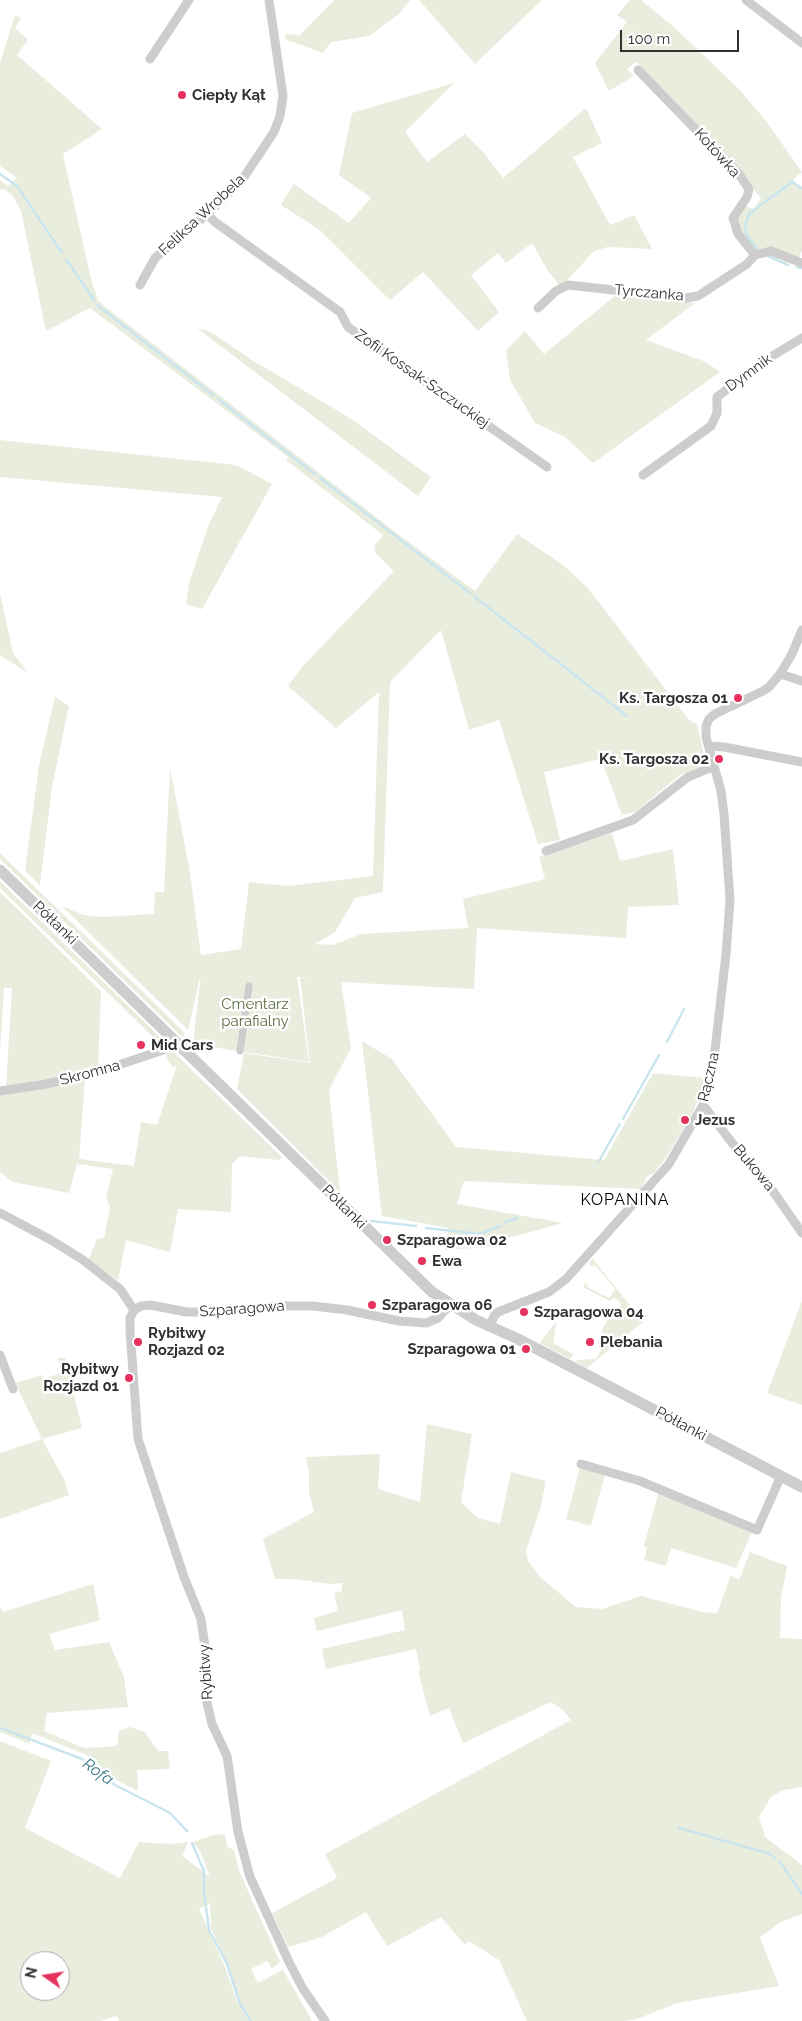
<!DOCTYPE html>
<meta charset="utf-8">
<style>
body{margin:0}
#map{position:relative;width:802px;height:2021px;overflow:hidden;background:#fff;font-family:Raleway,sans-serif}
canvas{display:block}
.north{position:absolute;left:20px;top:1951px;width:50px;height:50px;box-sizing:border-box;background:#fff;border:1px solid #acacac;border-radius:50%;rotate:283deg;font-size:14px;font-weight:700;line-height:20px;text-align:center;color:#303030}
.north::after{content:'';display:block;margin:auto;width:18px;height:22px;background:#e7325e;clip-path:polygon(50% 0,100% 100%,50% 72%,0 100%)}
.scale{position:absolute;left:620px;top:30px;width:119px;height:22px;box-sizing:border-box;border:2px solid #303030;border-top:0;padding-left:6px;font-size:15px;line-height:18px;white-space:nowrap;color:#303030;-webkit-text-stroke:4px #fff;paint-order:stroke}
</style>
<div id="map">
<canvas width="802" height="2021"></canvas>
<div class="north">N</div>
<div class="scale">100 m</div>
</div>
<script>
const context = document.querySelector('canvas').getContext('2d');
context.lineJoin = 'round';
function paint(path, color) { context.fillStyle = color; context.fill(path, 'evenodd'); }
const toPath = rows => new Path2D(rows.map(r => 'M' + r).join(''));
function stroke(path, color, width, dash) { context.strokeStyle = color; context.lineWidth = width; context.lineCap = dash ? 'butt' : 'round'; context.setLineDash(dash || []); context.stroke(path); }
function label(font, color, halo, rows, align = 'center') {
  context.font = font + ' Raleway,sans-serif'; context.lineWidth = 5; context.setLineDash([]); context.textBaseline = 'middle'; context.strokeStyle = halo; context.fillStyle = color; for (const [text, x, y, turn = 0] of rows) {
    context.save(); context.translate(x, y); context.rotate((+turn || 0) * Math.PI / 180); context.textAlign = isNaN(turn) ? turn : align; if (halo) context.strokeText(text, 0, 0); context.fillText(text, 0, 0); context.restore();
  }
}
paint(toPath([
 [334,0,410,0,399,14,369,36,331,42,323,53,285,39,286,34,300,35],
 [419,0,542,0,475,64],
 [630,0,641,0,675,28,740,90,766,121,802,172,795,178,793,183,802,188,802,251,798,260,768,248,755,250,746,241,736,221,745,205,753,209,761,198,636,62,627,69,634,76,609,91,595,63,627,22,617,15],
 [15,15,21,18,15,28,28,40,17,55,102,129,63,154,91,279,98,301,394,531,475,591,517,534,563,565,588,588,689,720,697,724,706,764,680,775,635,812,622,815,601,759,544,772,560,840,538,844,499,720,469,730,441,630,390,682,383,892,355,898,335,932,315,944,333,945,361,934,468,928,463,899,545,879,539,857,612,833,620,861,673,849,679,905,628,907,626,938,477,928,474,989,341,982,351,1048,329,1090,340,1192,237,1089,244,1053,310,1063,300,978,311,978,297,977,309,1062,193,1044,201,974,188,1030,62,906,83,915,103,917,154,914,155,892,164,892,170,767,189,867,201,955,241,949,249,882,288,886,373,876,379,692,336,728,288,686,302,667,394,571,376,554,374,546,383,535,286,460,288,457,90,308,46,331,21,211,13,196,4,189,0,190,0,180,8,186,17,178,0,166,0,63],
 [454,83,405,132,427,162,465,134,484,153,503,178,586,108,602,143,573,157,610,225,634,215,652,249,608,247,594,251,561,287,548,271,532,243,506,263,498,253,471,275,499,312,478,331,423,272,390,300,321,231,281,205,294,184,349,223,371,198,339,175,352,113],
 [616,295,695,303,646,340,706,362,720,372,593,463,565,437,535,423,510,380,506,350,525,331,544,354],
 [197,328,211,332,252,360,350,418,431,477,418,496],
 [0,440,236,465,272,484,202,609,186,604,189,583,199,553,209,524,222,497,0,477],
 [0,593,13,653,28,673,0,655],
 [55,697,69,706,52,787,40,885,25,871,39,765],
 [0,853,182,1030,184,1033,183,1038,0,859],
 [0,881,166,1043,161,1044,153,1037,0,888],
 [0,892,101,991,98,1069,49,1081,6,1088,12,988,4,988,0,1054],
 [362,1041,392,1059,456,1147,604,1160,653,1073,705,1078,703,1089,691,1116,665,1159,653,1174,648,1175,641,1189,464,1181,457,1204,563,1223,504,1239,505,1246,445,1250,449,1228,382,1216],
 [170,1049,282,1157,279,1160,240,1156,232,1164,231,1212,178,1209,170,1252,126,1240,118,1280,88,1261,97,1239,104,1238,110,1207,106,1198,113,1169,77,1164,69,1193,13,1182,0,1172,0,1094,85,1080,79,1159,134,1166,141,1122,157,1125,177,1065,173,1067,168,1061,166,1053],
 [593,1259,643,1322,587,1368,575,1362,577,1360,596,1359,604,1345,601,1343,606,1335,601,1332,615,1307,619,1309,621,1304,617,1299,613,1298,610,1301,583,1287,585,1283,588,1285,587,1287,609,1298,615,1289,596,1266,595,1265,591,1267,589,1263],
 [802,1301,802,1405,767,1393],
 [556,1322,553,1343,573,1354,570,1359,540,1343],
 [58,1358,65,1358,82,1428,42,1439,65,1481,69,1495,0,1519,0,1453,42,1439,15,1383,42,1375,44,1379,61,1373],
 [427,1424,472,1434,461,1502,478,1518,500,1524,511,1472,546,1481,540,1510,526,1550,528,1561,541,1578,576,1607,602,1609,641,1596,703,1612,717,1613,731,1575,739,1580,750,1552,787,1566,781,1598,780,1638,802,1639,802,1787,783,1790,771,1797,759,1817,765,1837,802,1865,802,1914,781,1922,760,1937,779,1986,677,2003,637,2019,625,2021,527,2021,499,1960,469,1941,465,1945,441,1917,387,1946,366,1912,322,1937,288,1947,272,1913,337,1878,325,1854,571,1720,563,1710,551,1702,463,1743,449,1708,430,1716,418,1671,420,1670,416,1649,326,1669,322,1649,405,1630,402,1610,317,1631,314,1618,338,1611,334,1593,342,1591,342,1583,330,1584,294,1579,275,1579,263,1539,314,1512,309,1492,309,1474,306,1457,380,1454,378,1489,420,1502],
 [580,1468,605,1474,591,1526,566,1519],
 [659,1491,752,1532,736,1568,671,1548,666,1566,644,1560,647,1548,644,1546],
 [93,1584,100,1620,49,1634,55,1650,109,1642,124,1677,128,1707,47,1713,44,1731,84,1748,117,1746,119,1731,130,1727,145,1732,158,1751,168,1751,170,1769,137,1770,138,1791,120,1782,85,1754,32,1733,30,1744,0,1732,0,1606,3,1612],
 [0,1741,51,1761,25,1828,120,1878,139,1842,171,1844,188,1842,182,1856,210,1877,201,1853,193,1842,213,1835,225,1834,227,1847,234,1850,240,1873,280,1962,272,1969,267,1961,251,1969,258,1983,283,1970,312,2021,119,2021,117,2016,100,2021,0,2021],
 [210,1903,211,1928,226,1962,240,2004,238,2004,225,1967,199,1909],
 [30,1961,60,1961,60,1991,30,1991]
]), '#e8edde');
stroke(toPath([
 [0,174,17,186,62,253],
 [758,249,747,236,745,225,750,213,792,182,802,188],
 [768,256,788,265],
 [66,259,94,300],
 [797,267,802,268],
 [97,305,213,395],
 [218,399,315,474],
 [320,478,470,593],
 [475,597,627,716],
 [667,1042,684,1009],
 [623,1119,659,1055],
 [599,1161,620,1124],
 [371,1221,416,1226],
 [505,1222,517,1218],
 [426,1228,479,1234,500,1226],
 [0,1728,82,1759,115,1785,170,1813,187,1831],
 [679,1828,770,1854,775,1858],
 [192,1843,204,1871,204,1892,209,1930,227,1964,240,2004,251,2021],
 [780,1862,802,1894]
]), '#cae5ed', 2.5);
stroke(toPath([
 [240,1051,249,986]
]), '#cdcdcd', 7);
stroke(toPath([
 [746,0,802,43],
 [150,59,189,0],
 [638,70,738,173,749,189,747,197,733,218,738,234,755,255,771,251,802,263],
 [207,214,215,222,340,312,348,327,547,467],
 [140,285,155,258,207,214,242,180,274,132,280,116,283,96,269,0],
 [538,308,556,291,568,285,686,298,698,296,747,264,755,255],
 [643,475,711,426,717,413,717,397,764,361,802,338],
 [780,674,802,681],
 [709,746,724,747,802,762],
 [546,851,633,820,688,777,714,766],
 [0,1091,41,1085,89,1075,163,1050,175,1041],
 [703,1105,733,1144,761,1174,802,1233],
 [0,1213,51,1240,83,1260,120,1289,134,1310],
 [134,1310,130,1318,130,1331,138,1439,184,1577,201,1619,205,1647,207,1703,212,1724,227,1756,238,1832,250,1877,289,1962,302,1987,325,2021],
 [134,1310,141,1306,150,1305,187,1312,206,1312,276,1306,313,1306,347,1310,399,1321,426,1323,438,1318,450,1305],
 [490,1326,494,1316,498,1312,549,1292,566,1279,669,1164,703,1105,713,1067,726,954,730,900,724,814,721,791,706,737,706,726,709,719,715,714,763,691,769,687,780,674,792,654,802,630],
 [0,1355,13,1389],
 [581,1464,640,1481,757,1530,781,1476]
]), '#cdcdcd', 9);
stroke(toPath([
 [0,870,432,1292,476,1320,518,1339,802,1487]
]), '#cdcdcd', 11);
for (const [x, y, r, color] of [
 [182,95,5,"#e7325e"],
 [738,698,5,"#e7325e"],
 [719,759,5,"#e7325e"],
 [141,1045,5,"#e7325e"],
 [685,1120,5,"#e7325e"],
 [387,1240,5,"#e7325e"],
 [422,1261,5,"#e7325e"],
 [372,1305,5,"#e7325e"],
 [524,1312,5,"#e7325e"],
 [138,1342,5,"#e7325e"],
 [590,1342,5,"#e7325e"],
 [526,1349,5,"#e7325e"],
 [129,1378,5,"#e7325e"]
]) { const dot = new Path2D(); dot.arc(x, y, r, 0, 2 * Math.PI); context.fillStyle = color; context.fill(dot); stroke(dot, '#fff', 2); }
label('bold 15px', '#303030', '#fff', [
 ["Ciepły Kąt",192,95],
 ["Ks. Targosza 01",728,698,"right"],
 ["Ks. Targosza 02",709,759,"right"],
 ["Mid Cars",151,1045],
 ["Jezus",695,1120],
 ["Szparagowa 02",397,1240],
 ["Ewa",432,1261],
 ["Szparagowa 06",382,1305],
 ["Szparagowa 04",534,1312],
 ["Rybitwy",148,1333],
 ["Rozjazd 02",148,1350],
 ["Plebania",600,1342],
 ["Szparagowa 01",516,1349,"right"],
 ["Rybitwy",119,1369,"right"],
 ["Rozjazd 01",119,1386,"right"]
], 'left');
label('15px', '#303030', '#fff', [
 ["Kotówka",717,153,48],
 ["Feliksa Wrobela",202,215,-43],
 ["Tyrczanka",649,293,5],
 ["Dymnik",749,373,-36],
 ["Zofii Kossak-Szczuckiej",422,379,35],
 ["Półłanki",55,923,44],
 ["Skromna",90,1073,-15],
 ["Rączna",709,1077,-77],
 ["Bukowa",754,1168,50],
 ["Półłanki",344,1207,45],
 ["Szparagowa",242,1309,-4],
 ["Półłanki",681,1424,28],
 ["Rybitwy",206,1672,-94]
]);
label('15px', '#5b6c3c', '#fff', [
 ["Cmentarz",255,1004],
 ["parafialny",255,1021]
]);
context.letterSpacing = '1px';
label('16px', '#000', '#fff', [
 ["KOPANINA",625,1200]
]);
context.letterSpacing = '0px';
label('italic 16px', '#3a7a8c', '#fff', [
 ["Rofa",98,1772,35]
]);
</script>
